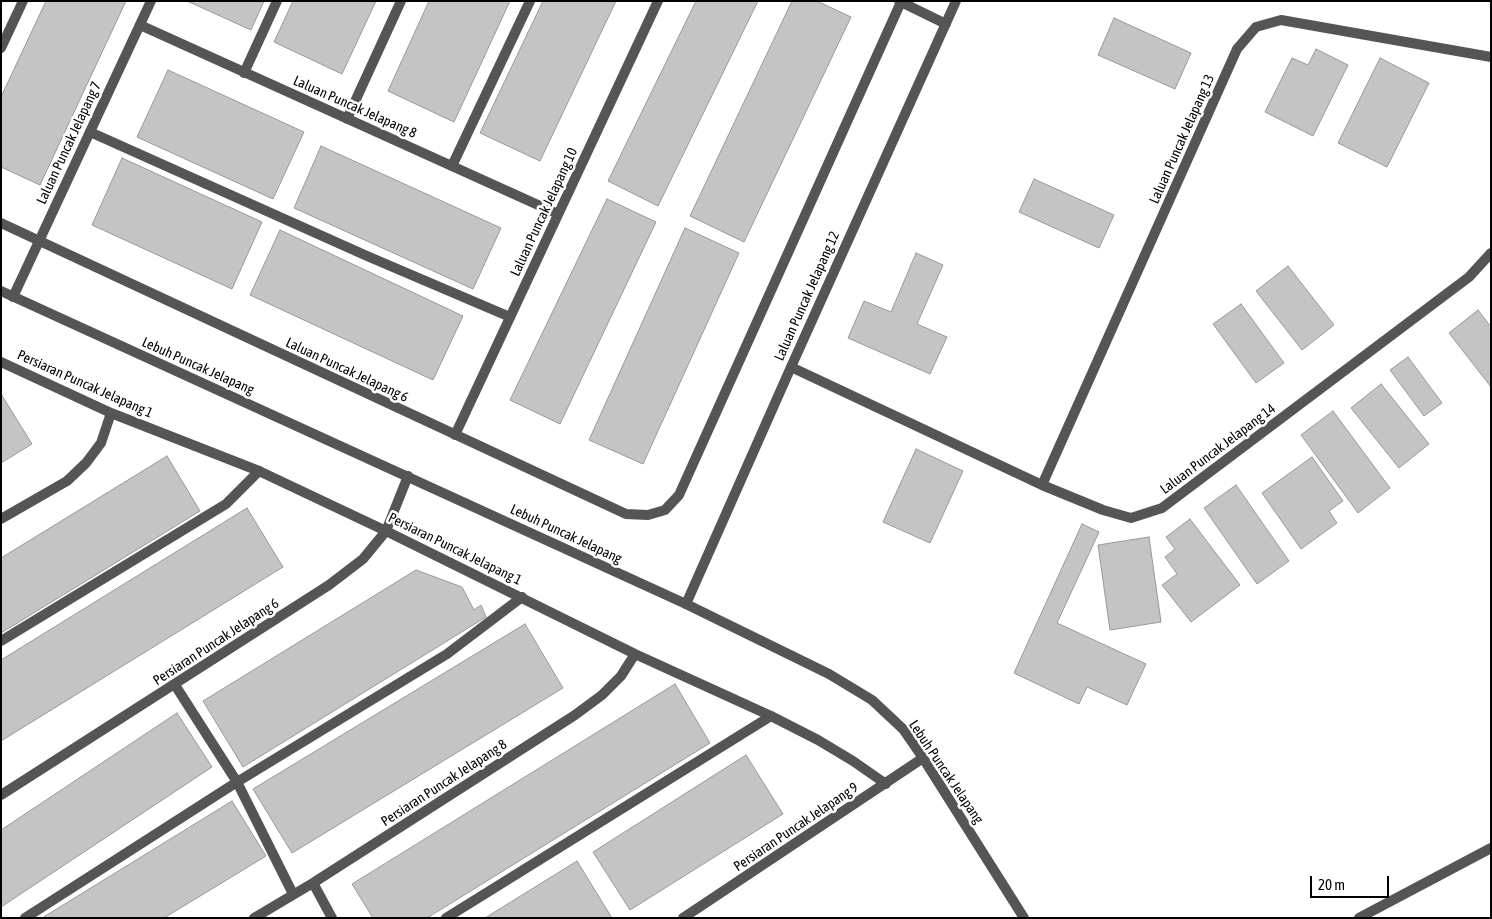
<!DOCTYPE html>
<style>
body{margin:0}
#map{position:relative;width:1492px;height:919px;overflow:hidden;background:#fff;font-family:"Asap Condensed",sans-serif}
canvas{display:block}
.frame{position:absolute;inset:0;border:2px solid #000;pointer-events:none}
.scale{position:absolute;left:1310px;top:876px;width:79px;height:22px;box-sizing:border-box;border:2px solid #000;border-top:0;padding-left:6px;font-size:15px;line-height:18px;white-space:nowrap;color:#000;-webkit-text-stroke:4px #fff;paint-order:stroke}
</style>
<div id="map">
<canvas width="1492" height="919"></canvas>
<div class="frame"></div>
<div class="scale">20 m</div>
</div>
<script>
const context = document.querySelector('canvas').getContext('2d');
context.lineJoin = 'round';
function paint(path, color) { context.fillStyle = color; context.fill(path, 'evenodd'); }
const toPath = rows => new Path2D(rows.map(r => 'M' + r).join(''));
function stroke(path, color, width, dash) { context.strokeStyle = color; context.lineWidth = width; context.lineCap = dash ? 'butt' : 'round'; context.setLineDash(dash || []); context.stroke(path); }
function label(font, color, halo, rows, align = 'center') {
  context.font = font + ' "Asap Condensed",sans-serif'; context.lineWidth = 5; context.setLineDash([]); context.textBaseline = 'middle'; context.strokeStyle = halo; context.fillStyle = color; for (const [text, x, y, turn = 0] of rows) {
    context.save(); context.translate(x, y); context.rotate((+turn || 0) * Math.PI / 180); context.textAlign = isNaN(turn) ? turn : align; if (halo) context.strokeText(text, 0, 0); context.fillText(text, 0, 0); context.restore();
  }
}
const building = toPath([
 [46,1,126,1,40,185,1,167,1,97,46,1],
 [187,1,264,1,251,30,187,1],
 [293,1,376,1,342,74,274,42,293,1],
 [429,1,510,1,454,122,388,91,429,1],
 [543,1,616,1,540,161,480,133,543,1],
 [696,1,758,1,658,206,608,181,696,1],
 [792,1,817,1,851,17,744,242,690,216,792,1],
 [1114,18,1191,53,1175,89,1098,55,1114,18],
 [1316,49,1348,65,1313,136,1265,112,1292,58,1308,65,1316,49],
 [1380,58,1429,83,1387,167,1338,143,1380,58],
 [168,70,304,132,273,199,137,137,168,70],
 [321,146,501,228,473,289,294,208,321,146],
 [122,158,262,222,232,289,92,225,122,158],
 [1034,179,1114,215,1099,248,1019,212,1034,179],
 [607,199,656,222,560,424,510,400,607,199],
 [685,228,739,253,643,464,589,440,685,228],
 [280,230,463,316,433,380,250,295,280,230],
 [916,253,943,265,917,324,947,337,930,374,848,338,864,301,891,312,916,253],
 [1288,266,1334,325,1302,350,1256,291,1288,266],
 [1241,304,1284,363,1256,383,1213,324,1241,304],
 [1478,310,1491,327,1491,387,1449,333,1478,310],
 [1408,357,1442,403,1424,416,1390,370,1408,357],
 [1381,384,1429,444,1399,468,1351,408,1381,384],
 [1,394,32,444,1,463,1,394],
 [1333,411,1390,488,1358,513,1301,435,1333,411],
 [916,449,963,471,930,543,883,522,916,449],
 [167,456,200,511,1,633,1,558,167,456],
 [1312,457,1343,501,1329,511,1337,523,1301,549,1262,493,1312,457],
 [1236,485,1289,561,1257,584,1204,508,1236,485],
 [247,508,283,567,1,741,1,660,247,508],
 [1190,519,1240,585,1191,622,1162,585,1177,574,1165,557,1175,549,1166,537,1190,519],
 [1082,524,1099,532,1057,623,1146,664,1127,705,1087,687,1079,704,1014,673,1082,524],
 [1149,537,1161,622,1110,630,1098,545,1149,537],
 [416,570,462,587,474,610,481,605,486,617,243,767,203,701,416,570],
 [525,624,563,688,292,853,253,789,525,624],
 [675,684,710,743,427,918,373,918,352,884,675,684],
 [177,713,212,767,1,907,1,830,177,713],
 [746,755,783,814,630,910,593,852,746,755],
 [232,801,266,856,164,918,42,918,232,801],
 [577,861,612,918,485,918,577,861]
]);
paint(building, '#c4c4c4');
stroke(building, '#999', 1);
stroke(toPath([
 [1,48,23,1],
 [244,73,277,1],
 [90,132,367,256,510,317],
 [452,166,530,1],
 [1,641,226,504,259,471],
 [175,685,237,782,293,894],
 [25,918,237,782,447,654,522,597],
 [446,918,771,716]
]), '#555', 10);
stroke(toPath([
 [899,1,946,24],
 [140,25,558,214],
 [347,119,401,1],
 [1,223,626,514,648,515,665,510,679,495,901,2],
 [13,297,151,1],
 [1,362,111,413,259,471,386,531,635,654,771,716,818,740,853,761,886,784],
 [791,367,1042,485,1103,510,1131,518,1162,508,1469,277,1491,253],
 [455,435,658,1],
 [1042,485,1237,49,1256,27,1281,20,1491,57],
 [1,519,67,481,86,463,101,443,111,413],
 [686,604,791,367,956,1],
 [1,795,329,585,363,559,386,531,408,476],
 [313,883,332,918],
 [254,918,313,883,575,715,602,695,621,676,635,654],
 [683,918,923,758],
 [1359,918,1491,848]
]), '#555', 10);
stroke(toPath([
 [1,291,686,604,829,674,872,700,903,729,923,758,1024,918]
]), '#555', 10);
label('14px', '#000', '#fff', [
 ["Laluan Puncak Jelapang 8",355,107,24],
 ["Laluan Puncak Jelapang 13",1182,139,-66],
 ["Laluan Puncak Jelapang 7",69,143,-65],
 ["Laluan Puncak Jelapang 10",544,212,-65],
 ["Laluan Puncak Jelapang 12",807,296,-66],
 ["Lebuh Puncak Jelapang",198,366,24],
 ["Laluan Puncak Jelapang 6",347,370,25],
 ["Persiaran Puncak Jelapang 1",85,384,24],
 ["Laluan Puncak Jelapang 14",1218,449,-37],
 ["Lebuh Puncak Jelapang",566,534,25],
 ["Persiaran Puncak Jelapang 1",455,549,26],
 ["Persiaran Puncak Jelapang 6",216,642,-33],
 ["Lebuh Puncak Jelapang",946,772,56],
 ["Persiaran Puncak Jelapang 8",444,783,-33],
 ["Persiaran Puncak Jelapang 9",796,827,-34]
]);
</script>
